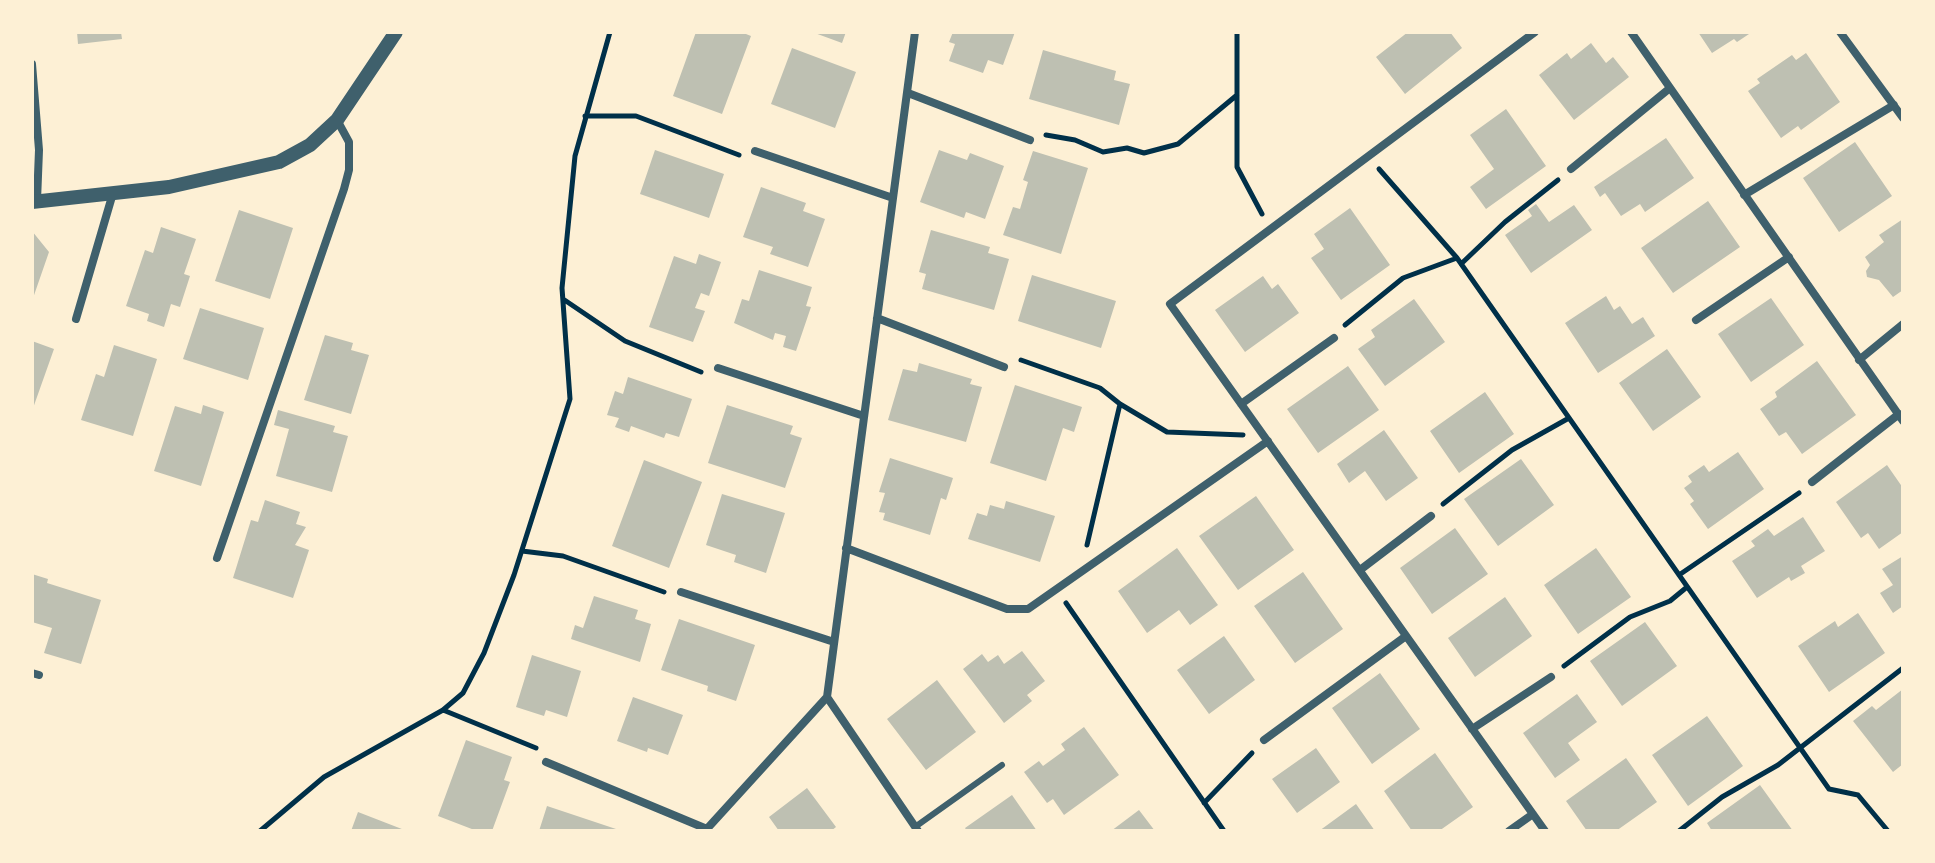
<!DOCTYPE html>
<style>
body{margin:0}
#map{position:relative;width:1935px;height:863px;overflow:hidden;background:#fdf0d5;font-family:Inter,sans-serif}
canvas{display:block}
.frame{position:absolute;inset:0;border:34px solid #fdf0d5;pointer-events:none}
</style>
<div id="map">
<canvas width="1935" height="863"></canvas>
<div class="frame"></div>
</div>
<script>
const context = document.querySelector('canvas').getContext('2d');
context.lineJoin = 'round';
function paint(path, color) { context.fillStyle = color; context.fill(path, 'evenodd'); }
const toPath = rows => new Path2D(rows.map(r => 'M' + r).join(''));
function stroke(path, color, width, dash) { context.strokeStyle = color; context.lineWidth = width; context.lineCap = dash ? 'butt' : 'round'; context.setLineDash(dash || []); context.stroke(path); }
paint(toPath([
 [77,32,121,32,122,39,78,44],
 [696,32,741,32,751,36,722,114,673,96],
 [812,32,846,32,842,43],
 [953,32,1015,32,1003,65,988,60,983,73,949,61,955,44,949,42],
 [1408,32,1450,32,1462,48,1405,94,1376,57],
 [1698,32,1752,32,1737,42,1734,39,1712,53],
 [1591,43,1606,63,1613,57,1629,77,1574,120,1539,75,1567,53,1571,59],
 [792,48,856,72,835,128,771,104],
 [1043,50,1116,71,1114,80,1130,84,1119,125,1029,99],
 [1806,53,1840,102,1801,130,1798,126,1781,138,1748,91,1760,83,1757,79,1792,55,1796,60],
 [1506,109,1546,166,1486,209,1470,187,1494,169,1470,135],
 [1666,138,1694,178,1645,212,1640,204,1621,216,1605,193,1600,197,1594,187],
 [1855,142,1892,196,1839,232,1803,178],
 [655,150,724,174,709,218,640,194],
 [939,150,967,160,970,153,1004,166,985,219,966,212,964,218,920,202],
 [1033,151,1088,168,1061,254,1003,235,1013,207,1020,209,1028,182,1023,180],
 [761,187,806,203,803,211,825,219,808,267,770,254,773,247,743,237],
 [1708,201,1740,247,1673,293,1641,248],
 [1536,204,1549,222,1574,205,1592,230,1531,273,1505,235,1532,216,1528,210],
 [1350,208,1390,265,1341,300,1311,258,1324,249,1314,234],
 [239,210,293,228,270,299,215,281],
 [1903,219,1903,290,1893,297,1879,280,1867,277,1866,271,1870,265,1865,257,1884,242,1879,235],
 [161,227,196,239,184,274,190,276,180,307,171,304,164,327,147,321,149,314,126,306,145,250,153,253],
 [931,230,990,247,988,253,1009,259,994,310,922,289,926,274,919,272],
 [32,231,49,252,32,301],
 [699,254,721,262,709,296,701,293,695,308,705,311,693,342,649,327,674,256,696,264],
 [759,270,812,287,806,306,811,307,796,351,783,347,786,336,775,333,773,340,734,323,742,299,749,301],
 [1032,275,1116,301,1101,348,1018,321],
 [1263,276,1272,289,1278,284,1299,313,1245,352,1215,310],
 [1606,296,1614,310,1620,306,1632,324,1643,317,1655,336,1598,373,1565,323],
 [1771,298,1804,345,1751,382,1718,334],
 [1414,299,1445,342,1385,386,1358,349,1375,337,1371,330],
 [200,308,264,328,248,380,183,359],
 [325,335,353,343,351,350,369,355,351,414,304,400],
 [32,341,54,349,32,411],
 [114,345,157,359,133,436,81,420,96,374,104,377],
 [1667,349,1701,397,1653,431,1619,383],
 [1817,361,1856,415,1802,454,1786,432,1779,436,1760,409,1777,397,1775,392],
 [919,363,972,379,970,384,982,387,966,442,888,420,903,369,917,372],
 [1348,366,1379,410,1318,453,1287,409],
 [628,377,692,399,679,437,666,433,664,438,631,426,629,432,615,427,619,418,607,415,615,391,623,394],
 [1015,385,1082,407,1074,432,1063,428,1046,481,990,463],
 [1485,392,1514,434,1459,473,1430,431],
 [203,405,224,412,201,486,154,471,175,406,201,414],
 [727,405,793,426,790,434,802,438,785,488,708,463],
 [278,410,335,426,333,432,348,436,332,492,276,476,289,429,274,425],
 [1384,430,1418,478,1386,501,1365,471,1349,483,1337,464],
 [1738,452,1764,489,1708,529,1690,504,1694,501,1684,488,1692,482,1688,476,1704,465,1709,472],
 [890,458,953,478,946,500,941,498,930,535,883,520,885,513,879,512,885,493,879,492],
 [1521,459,1554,505,1498,546,1464,499],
 [644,460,702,482,669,568,612,546],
 [1887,465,1903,488,1903,532,1879,549,1868,533,1861,538,1836,502],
 [722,494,785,513,766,573,734,562,736,555,706,545],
 [1256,496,1294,550,1238,590,1199,536],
 [265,500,300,512,296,524,306,527,295,545,309,550,293,598,233,578,251,520,258,522],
 [1006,501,1055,516,1040,562,968,539,977,513,987,516,990,505,1004,509],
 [1803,517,1825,551,1801,566,1805,573,1791,581,1789,577,1757,598,1732,561,1755,546,1751,541,1768,529,1774,536],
 [1455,528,1488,574,1432,614,1400,568],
 [1177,548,1218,605,1190,625,1179,610,1147,633,1118,591],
 [1596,548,1631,597,1578,634,1544,585],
 [1903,556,1903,606,1893,613,1880,593,1893,585,1882,569],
 [1303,572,1343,629,1295,663,1254,606],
 [32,574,48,579,47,583,101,600,81,664,44,653,52,628,32,622],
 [594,596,638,610,635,619,651,624,640,662,571,639,575,625,583,628],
 [1505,597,1532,636,1475,677,1448,638],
 [1858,613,1885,653,1829,692,1798,646,1835,621,1838,627],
 [679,619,755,645,736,701,707,691,708,686,661,670],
 [1645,622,1677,666,1622,706,1590,661],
 [1224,636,1255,680,1209,714,1177,670],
 [1022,651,1045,681,1027,695,1032,701,1004,723,963,669,982,654,988,662,998,655,1004,664],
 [532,655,581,671,567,717,546,710,544,716,516,707],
 [1380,673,1420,729,1372,764,1332,708],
 [937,680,976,732,926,770,887,719],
 [1903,689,1903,764,1893,772,1853,721,1872,706,1876,710],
 [1577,694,1597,722,1568,743,1580,760,1555,778,1523,733],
 [633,697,683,715,668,755,648,748,647,752,617,741],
 [1707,716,1743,766,1688,806,1652,755],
 [1084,727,1119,775,1064,815,1053,799,1047,803,1024,772,1039,761,1043,766,1065,750,1061,744],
 [466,740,512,757,504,780,510,782,492,831,477,831,438,816],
 [1316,748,1340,782,1297,813,1272,779],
 [1435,753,1473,807,1439,831,1412,831,1384,791],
 [1626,758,1657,802,1616,831,1587,831,1566,801],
 [1760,785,1793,831,1712,831,1707,823],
 [807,788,836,827,831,831,779,831,769,817],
 [1012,795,1037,831,967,831,965,828],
 [1356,804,1375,831,1319,831],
 [547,806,619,830,619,831,539,831],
 [1139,810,1155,831,1111,831],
 [358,812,407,831,351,831]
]), '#bec0b2');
stroke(toPath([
 [1237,32,1237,167,1262,214],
 [585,116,636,116,739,155],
 [1046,135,1075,140,1103,152,1127,148,1144,153,1178,144,1237,95],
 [1379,169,1457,258,1829,789,1858,795,1888,831],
 [1461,264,1505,222,1558,180],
 [563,299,625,341,701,372],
 [1345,325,1403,278,1457,258],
 [1021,360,1100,388,1120,404,1087,545],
 [1120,404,1167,432,1243,435],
 [1443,504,1512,450,1569,418],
 [522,551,563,556,664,592],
 [1679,575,1799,493],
 [1066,603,1224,831],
 [1564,666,1630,617,1670,601,1687,587],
 [443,710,536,748],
 [1204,803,1252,753],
 [260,831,324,777,443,710,463,693,484,653,514,575,570,399,562,288,575,156,610,32],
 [1679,831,1722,797,1778,765,1903,668]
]), '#003049', 5);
stroke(toPath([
 [915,827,1002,765]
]), '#3f606c', 6);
stroke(toPath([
 [1535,32,1170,304,1545,831],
 [1631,32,1903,421],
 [1840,32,1903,118],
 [32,64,39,150,37,201],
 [908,93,1030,140],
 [755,151,893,198],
 [1571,169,1670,88],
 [1744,195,1894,105],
 [877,318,1004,367],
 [76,319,113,193],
 [1696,320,1789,257],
 [1859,360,1903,324],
 [718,368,864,416],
 [1241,404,1334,338],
 [1812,482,1899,414],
 [846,548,1007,609,1028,609,1268,441],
 [217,558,344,189,349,170,349,142,337,120],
 [1360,570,1431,516],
 [681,592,834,642],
 [32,673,39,675],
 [827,697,918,831],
 [1472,729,1551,677],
 [1264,740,1406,636],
 [546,762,707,829],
 [705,831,827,697,915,32],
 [1509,831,1533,814]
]), '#3f606c', 8);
stroke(toPath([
 [32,202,169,187,279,162,310,145,337,120,396,32]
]), '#3f606c', 14);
</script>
